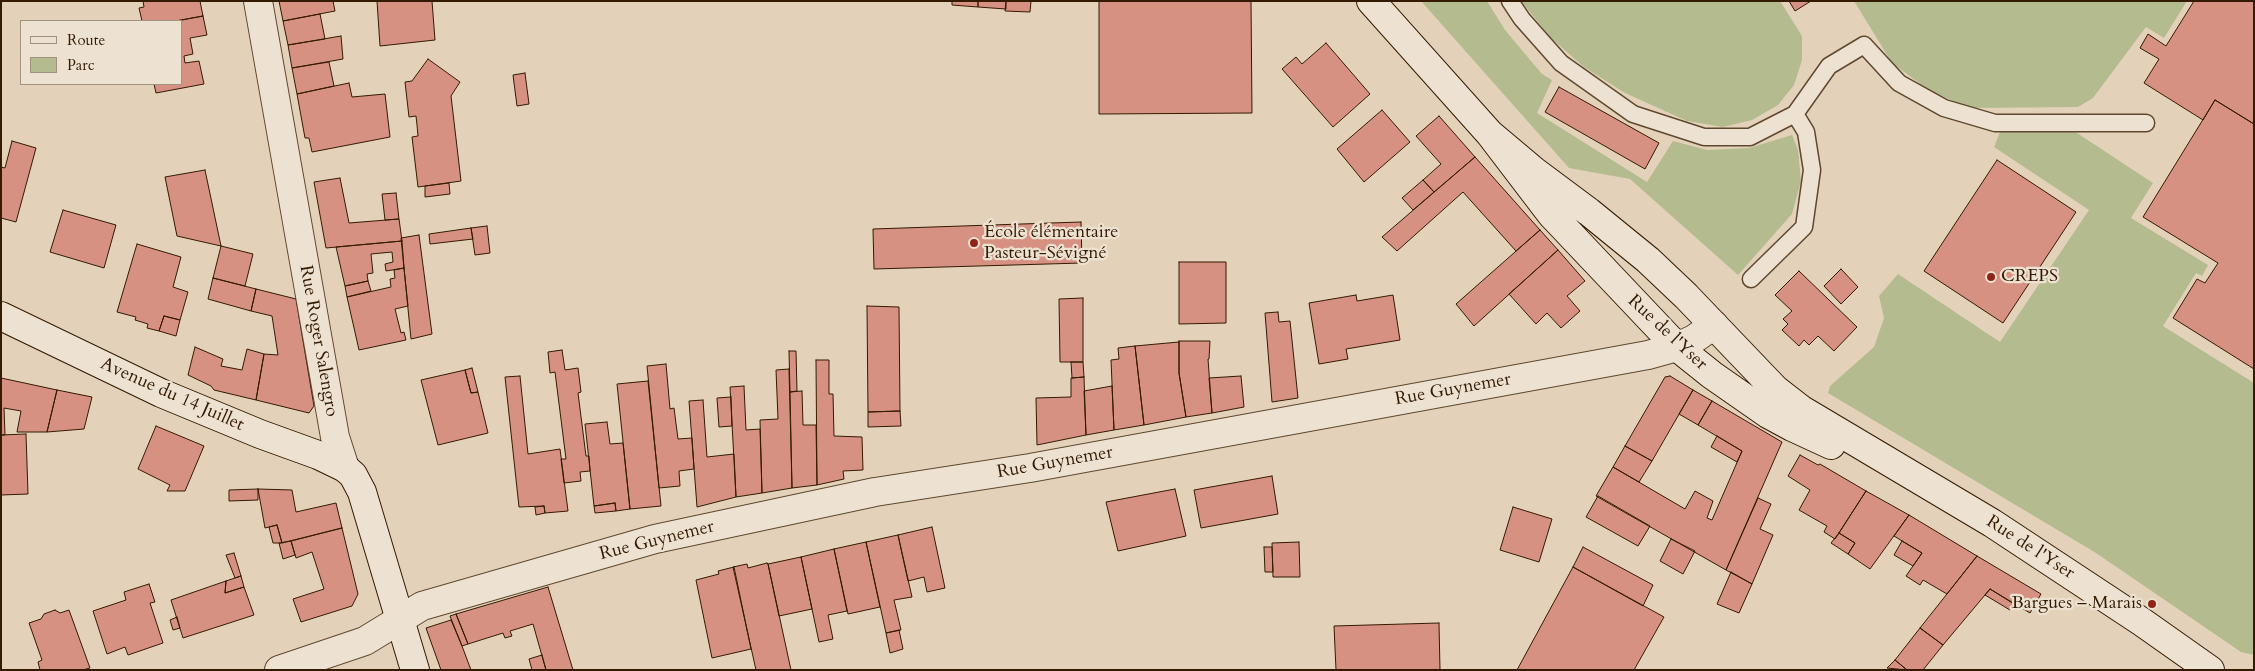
<!DOCTYPE html>
<meta charset="utf-8">
<style>
body{margin:0}
#map{position:relative;width:2255px;height:671px;overflow:hidden;background:#e3d2b9;font-family:Cardo,serif}
canvas{display:block}
.frame{position:absolute;inset:0;border:2px solid #331a01;pointer-events:none}
.legend{position:absolute;left:20px;top:20px;width:162px;height:65px;box-sizing:border-box;background:#ede2d2;border:1px solid #a3927e;margin:0;padding:6px 9px;list-style:none;font-size:15px;color:#331a01}
.legend li{display:flex;align-items:center;gap:10px;height:25px}
.legend b{width:25px;border:1px solid #a3927e}
</style>
<div id="map">
<canvas width="2255" height="671"></canvas>
<div class="frame"></div>
<ul class="legend">
<li><b style="height:6px;background:#ede2d2"></b>Route</li>
<li><b style="height:14px;background:#b4bc8f"></b>Parc</li>
</ul>
</div>
<script>
const context = document.querySelector('canvas').getContext('2d');
context.lineJoin = 'round';
function paint(path, color) { context.fillStyle = color; context.fill(path, 'evenodd'); }
const toPath = rows => new Path2D(rows.map(r => 'M' + r).join(''));
function stroke(path, color, width, dash) { context.strokeStyle = color; context.lineWidth = width; context.lineCap = dash ? 'butt' : 'round'; context.setLineDash(dash || []); context.stroke(path); }
function label(font, color, halo, rows, align = 'center') {
  context.font = font + ' Cardo,serif'; context.lineWidth = 4.5; context.setLineDash([]); context.textBaseline = 'middle'; context.strokeStyle = halo; context.fillStyle = color; for (const [text, x, y, turn = 0] of rows) {
    context.save(); context.translate(x, y); context.rotate((+turn || 0) * Math.PI / 180); context.textAlign = isNaN(turn) ? turn : align; if (halo) context.strokeText(text, 0, 0); context.fillText(text, 0, 0); context.restore();
  }
}
paint(toPath([
 [1421,1,1487,1,1505,30,1542,74,1552,80,1537,113,1647,182,1673,141,1707,150,1749,148,1792,135,1798,150,1801,181,1792,214,1738,275,1630,179,1569,168],
 [1521,1,1780,1,1802,36,1802,60,1794,85,1778,105,1752,120,1723,127,1687,121,1625,93,1584,67,1551,38],
 [1854,1,2187,1,2164,38,2146,27,2093,98,2078,107,1970,108,1930,91,1892,63],
 [2074,131,2153,183,2131,218,2208,265,2202,276,2196,273,2163,326,2254,383,2254,655,2241,652,2096,553,1828,393,1830,386,1874,347,1884,318,1879,296,1898,274,2000,342,2089,210,1994,147,2000,132]
]), '#b4bc8f');
const building = toPath([
 [143,1,200,1,203,16,176,21,142,21,139,8,144,7,143,1],
 [279,1,333,1,335,11,283,21,279,1],
 [377,1,432,1,435,40,380,46,377,1],
 [952,1,978,1,978,7,952,5,952,1],
 [978,1,1006,1,1006,9,978,7,978,1],
 [1006,1,1031,1,1030,12,1005,11,1006,1],
 [1099,1,1251,1,1252,113,1099,114,1099,1],
 [1789,1,1811,1,1795,11,1789,1],
 [2194,1,2254,1,2254,124,2215,100,2203,120,2144,83,2159,59,2140,48,2148,34,2166,46,2194,1],
 [320,14,325,39,288,45,283,21,320,14],
 [203,16,207,35,190,38,193,54,184,56,185,63,199,61,204,84,156,93,154,84,181,84,181,21,176,21,203,16],
 [341,36,343,59,292,68,288,45,341,36],
 [1326,43,1370,94,1333,127,1282,69,1296,57,1302,64,1326,43],
 [428,59,460,82,451,96,461,181,418,187,412,137,418,136,417,125,416,116,409,117,405,82,412,81,428,59],
 [329,62,334,86,297,94,292,68,329,62],
 [525,73,529,104,517,106,513,75,525,73],
 [349,83,352,97,385,94,390,137,312,152,309,138,305,138,297,94,349,83],
 [1559,87,1659,143,1645,169,1545,112,1559,87],
 [2215,100,2254,124,2254,369,2173,318,2197,279,2205,283,2218,263,2143,217,2215,100],
 [1382,110,1410,142,1364,182,1337,149,1382,110],
 [1439,116,1475,157,1434,192,1423,180,1441,164,1416,136,1439,116],
 [12,141,36,148,16,222,1,218,1,167,5,168,12,141],
 [1475,157,1540,230,1516,251,1463,192,1397,251,1382,237,1475,157],
 [1997,160,2076,212,2003,323,1924,271,1997,160],
 [205,170,221,246,177,236,165,177,205,170],
 [340,178,349,223,399,219,402,241,326,248,314,182,340,178],
 [1423,180,1434,192,1413,210,1402,198,1423,180],
 [449,183,450,194,425,197,425,186,449,183],
 [396,193,399,219,385,220,382,194,396,193],
 [63,210,116,225,104,268,50,252,63,210],
 [1081,222,1082,263,874,269,873,229,1081,222],
 [487,226,490,253,475,255,471,228,487,226],
 [471,228,473,239,430,244,429,234,471,228],
 [1540,230,1558,250,1474,326,1456,304,1540,230],
 [419,235,432,334,411,339,401,238,419,235],
 [402,241,404,268,386,271,385,264,393,262,392,252,371,254,373,273,367,274,368,281,345,286,336,247,402,241],
 [137,244,181,257,173,287,188,292,180,320,164,316,159,331,147,328,148,324,135,320,136,317,117,312,137,244],
 [221,246,253,254,245,286,213,278,221,246],
 [1558,250,1585,281,1567,296,1580,311,1561,328,1547,313,1536,324,1509,294,1558,250],
 [1179,262,1226,262,1226,323,1179,324,1179,262],
 [404,268,408,306,395,309,401,333,404,332,406,340,359,350,347,297,391,287,390,279,395,278,394,270,404,268],
 [1841,269,1858,287,1841,304,1824,286,1841,269],
 [1799,271,1857,327,1834,351,1818,336,1809,345,1804,340,1799,346,1782,330,1788,324,1783,319,1792,311,1775,295,1799,271],
 [213,278,256,289,251,311,208,299,213,278],
 [368,281,371,291,347,297,345,286,368,281],
 [256,289,296,299,314,406,309,413,256,400,264,354,278,355,272,316,251,311,256,289],
 [1356,295,1357,301,1393,295,1400,340,1346,349,1348,359,1319,364,1309,303,1356,295],
 [1083,298,1083,362,1060,362,1059,299,1083,298],
 [867,306,899,307,900,411,868,412,867,306],
 [1278,312,1279,322,1290,321,1298,398,1272,402,1265,313,1278,312],
 [164,316,180,320,176,336,159,331,164,316],
 [1179,341,1210,341,1209,359,1208,359,1212,413,1186,417,1179,373,1179,341],
 [1179,342,1179,373,1186,417,1144,425,1135,346,1179,342],
 [1135,346,1144,425,1114,430,1111,360,1119,359,1118,348,1135,346],
 [195,347,223,359,221,366,242,370,247,349,264,354,256,400,214,390,211,386,188,375,195,347],
 [562,350,565,370,578,368,581,392,578,393,586,456,589,456,590,471,580,472,581,481,564,483,561,459,566,459,555,372,550,373,548,352,562,350],
 [789,351,796,351,797,391,790,392,789,351],
 [816,360,829,360,829,394,833,394,834,436,862,437,863,470,843,471,844,479,817,485,816,360],
 [1071,362,1083,362,1084,377,1072,378,1071,362],
 [666,364,670,409,674,408,678,439,692,438,694,469,679,471,680,486,659,488,647,366,666,364],
 [472,368,478,392,471,393,465,370,472,368],
 [789,369,792,488,762,493,760,420,778,419,776,370,789,369],
 [465,370,471,393,478,392,488,433,438,445,421,380,465,370],
 [520,376,528,454,560,449,568,511,545,513,544,506,519,507,505,377,520,376],
 [1241,376,1244,407,1212,413,1209,378,1241,376],
 [1670,376,1693,390,1652,461,1625,446,1665,377,1670,376],
 [1084,377,1086,435,1037,445,1036,398,1071,397,1071,378,1084,377],
 [1,378,57,390,47,432,17,432,21,411,4,408,5,435,1,435,1,378],
 [648,381,661,506,630,509,617,384,648,381],
 [744,386,746,430,760,429,762,493,736,497,730,387,744,386],
 [1112,386,1114,430,1086,435,1084,391,1112,386],
 [57,390,92,397,84,429,47,432,57,390],
 [1693,390,1712,401,1698,425,1679,414,1693,390],
 [802,391,803,425,816,425,817,485,792,488,790,392,802,391],
 [731,397,732,426,719,427,717,398,731,397],
 [703,400,707,457,734,454,736,497,697,507,689,401,703,400],
 [1712,401,1782,442,1726,570,1596,496,1613,467,1685,509,1695,491,1713,501,1707,518,1712,520,1742,451,1698,425,1712,401],
 [900,411,901,426,868,427,868,412,900,411],
 [607,422,610,444,623,443,630,509,616,511,615,503,594,506,585,424,607,422],
 [156,426,204,446,185,491,167,491,170,485,138,469,156,426],
 [26,434,28,494,1,495,1,435,26,434],
 [1717,436,1742,451,1737,462,1711,447,1717,436],
 [1625,446,1652,461,1639,482,1613,467,1625,446],
 [1800,455,1818,465,1820,464,1866,491,1835,539,1824,532,1827,526,1799,510,1810,490,1788,476,1800,455],
 [1272,476,1278,514,1201,528,1194,490,1272,476],
 [258,489,258,500,229,501,229,490,258,489],
 [258,489,292,490,296,512,336,503,342,528,282,543,277,525,265,528,258,489],
 [1175,489,1186,536,1118,551,1106,502,1175,489],
 [1866,491,1909,515,1870,569,1848,554,1855,543,1839,533,1866,491],
 [1598,496,1650,526,1638,546,1586,517,1598,496],
 [1758,498,1771,504,1760,529,1773,535,1752,584,1726,570,1758,498],
 [615,503,616,511,595,513,594,506,615,503],
 [544,506,545,513,536,515,535,507,544,506],
 [1513,507,1552,519,1539,562,1500,550,1513,507],
 [1909,515,1977,556,1947,594,1923,580,1920,585,1906,576,1922,553,1894,536,1909,515],
 [277,525,282,543,273,543,269,527,277,525],
 [932,527,945,588,927,592,924,577,908,581,898,535,932,527],
 [342,528,358,594,352,606,301,622,293,599,324,589,312,552,296,558,291,541,342,528],
 [1839,533,1855,543,1848,554,1831,543,1839,533],
 [898,535,912,597,894,600,901,630,886,633,866,542,898,535],
 [1671,539,1695,551,1683,574,1660,561,1671,539],
 [291,541,295,555,283,559,279,543,291,541],
 [1902,541,1922,553,1913,566,1894,555,1902,541],
 [866,542,880,607,848,614,834,549,866,542],
 [1299,542,1300,577,1273,577,1272,543,1299,542],
 [1264,547,1272,547,1273,572,1265,572,1264,547],
 [1583,547,1653,585,1643,606,1573,567,1583,547],
 [834,549,847,611,828,615,833,639,819,642,801,557,834,549],
 [234,553,241,576,235,578,226,555,234,553],
 [1977,556,2041,594,2030,613,1990,589,1943,645,1920,628,1977,556],
 [801,557,812,609,779,616,768,564,801,557],
 [767,563,768,564,791,670,756,670,733,567,747,564,748,568,767,563],
 [734,567,751,649,712,658,696,580,719,574,718,571,734,567],
 [1573,567,1664,617,1634,670,1517,670,1573,567],
 [1731,572,1752,584,1739,613,1717,604,1731,572],
 [241,576,244,587,225,593,226,581,241,576],
 [226,581,225,593,244,587,254,615,183,638,171,600,226,581],
 [149,584,155,602,150,603,163,643,128,655,125,647,107,654,93,611,126,600,124,592,149,584],
 [548,587,573,670,546,670,533,624,510,631,512,636,505,638,503,633,468,644,456,614,548,587],
 [1990,589,2014,604,2010,610,1985,595,1990,589],
 [55,610,60,613,69,610,90,668,83,670,40,670,38,662,42,660,29,623,41,619,44,614,55,610],
 [456,614,468,644,462,646,450,616,456,614],
 [177,617,180,628,173,630,170,620,177,617],
 [451,620,462,646,471,670,441,670,426,628,451,620],
 [1439,623,1440,670,1336,670,1334,626,1439,623],
 [1920,628,1943,645,1923,670,1907,670,1895,660,1920,628],
 [899,630,903,649,890,653,886,633,899,630],
 [542,655,546,670,532,670,529,659,542,655],
 [1895,660,1907,670,1887,668,1895,660]
]);
paint(building, '#d69183');
stroke(building, '#331a01', 1);
const lane = toPath([
 [1510,1,1522,19,1561,63,1633,114,1704,137,1750,137,1795,114,1829,66,1864,45,1899,83,1944,108,1995,123,2146,123],
 [1751,279,1804,227,1812,170,1806,132,1795,114]
]);
const street = toPath([
 [258,1,335,437,345,468],
 [279,670,365,641,422,606,655,539,875,492,1030,468,1648,355,1677,347,1694,339,1714,325]
]);
const secondary = toPath([
 [1371,1,1490,134,1551,214,1677,347,1712,375,1768,414,1792,427,1831,445],
 [1490,134,1534,171,1589,212,1648,260,1686,296,1775,389,1802,410,1992,523,2142,622,2210,670],
 [1,316,161,393,260,434,318,455,345,468,353,475,362,492,415,670]
]);
stroke(lane, '#5f482f', 19);
stroke(street, '#5f482f', 30);
stroke(secondary, '#331a01', 30);
stroke(lane, '#ede2d2', 16);
stroke(street, '#ede2d2', 28);
stroke(secondary, '#ede2d2', 28);
for (const [x, y, r, color] of [
 [974,243,5,"#8f2418"],
 [1991,277,5,"#8f2418"],
 [2152,604,5,"#8f2418"]
]) { const dot = new Path2D(); dot.arc(x, y, r, 0, 2 * Math.PI); context.fillStyle = color; context.fill(dot); stroke(dot, '#ede2d2', 2); }
label('18px', '#331a01', '#ede2d2', [
 ["École élémentaire",984,233],
 ["Pasteur-Sévigné",984,254],
 ["CREPS",2001,277],
 ["Bargues – Marais",2142,604,"right"]
], 'left');
label('18px', '#331a01', '#ede2d2', [
 ["Rue de l'Yser",1667,333,43],
 ["Rue Roger Salengro",318,341,80],
 ["Rue Guynemer",1453,390,-10],
 ["Avenue du 14 Juillet",172,395,24],
 ["Rue Guynemer",1055,463,-10],
 ["Rue Guynemer",657,541,-14],
 ["Rue de l'Yser",2030,548,33]
]);
</script>
